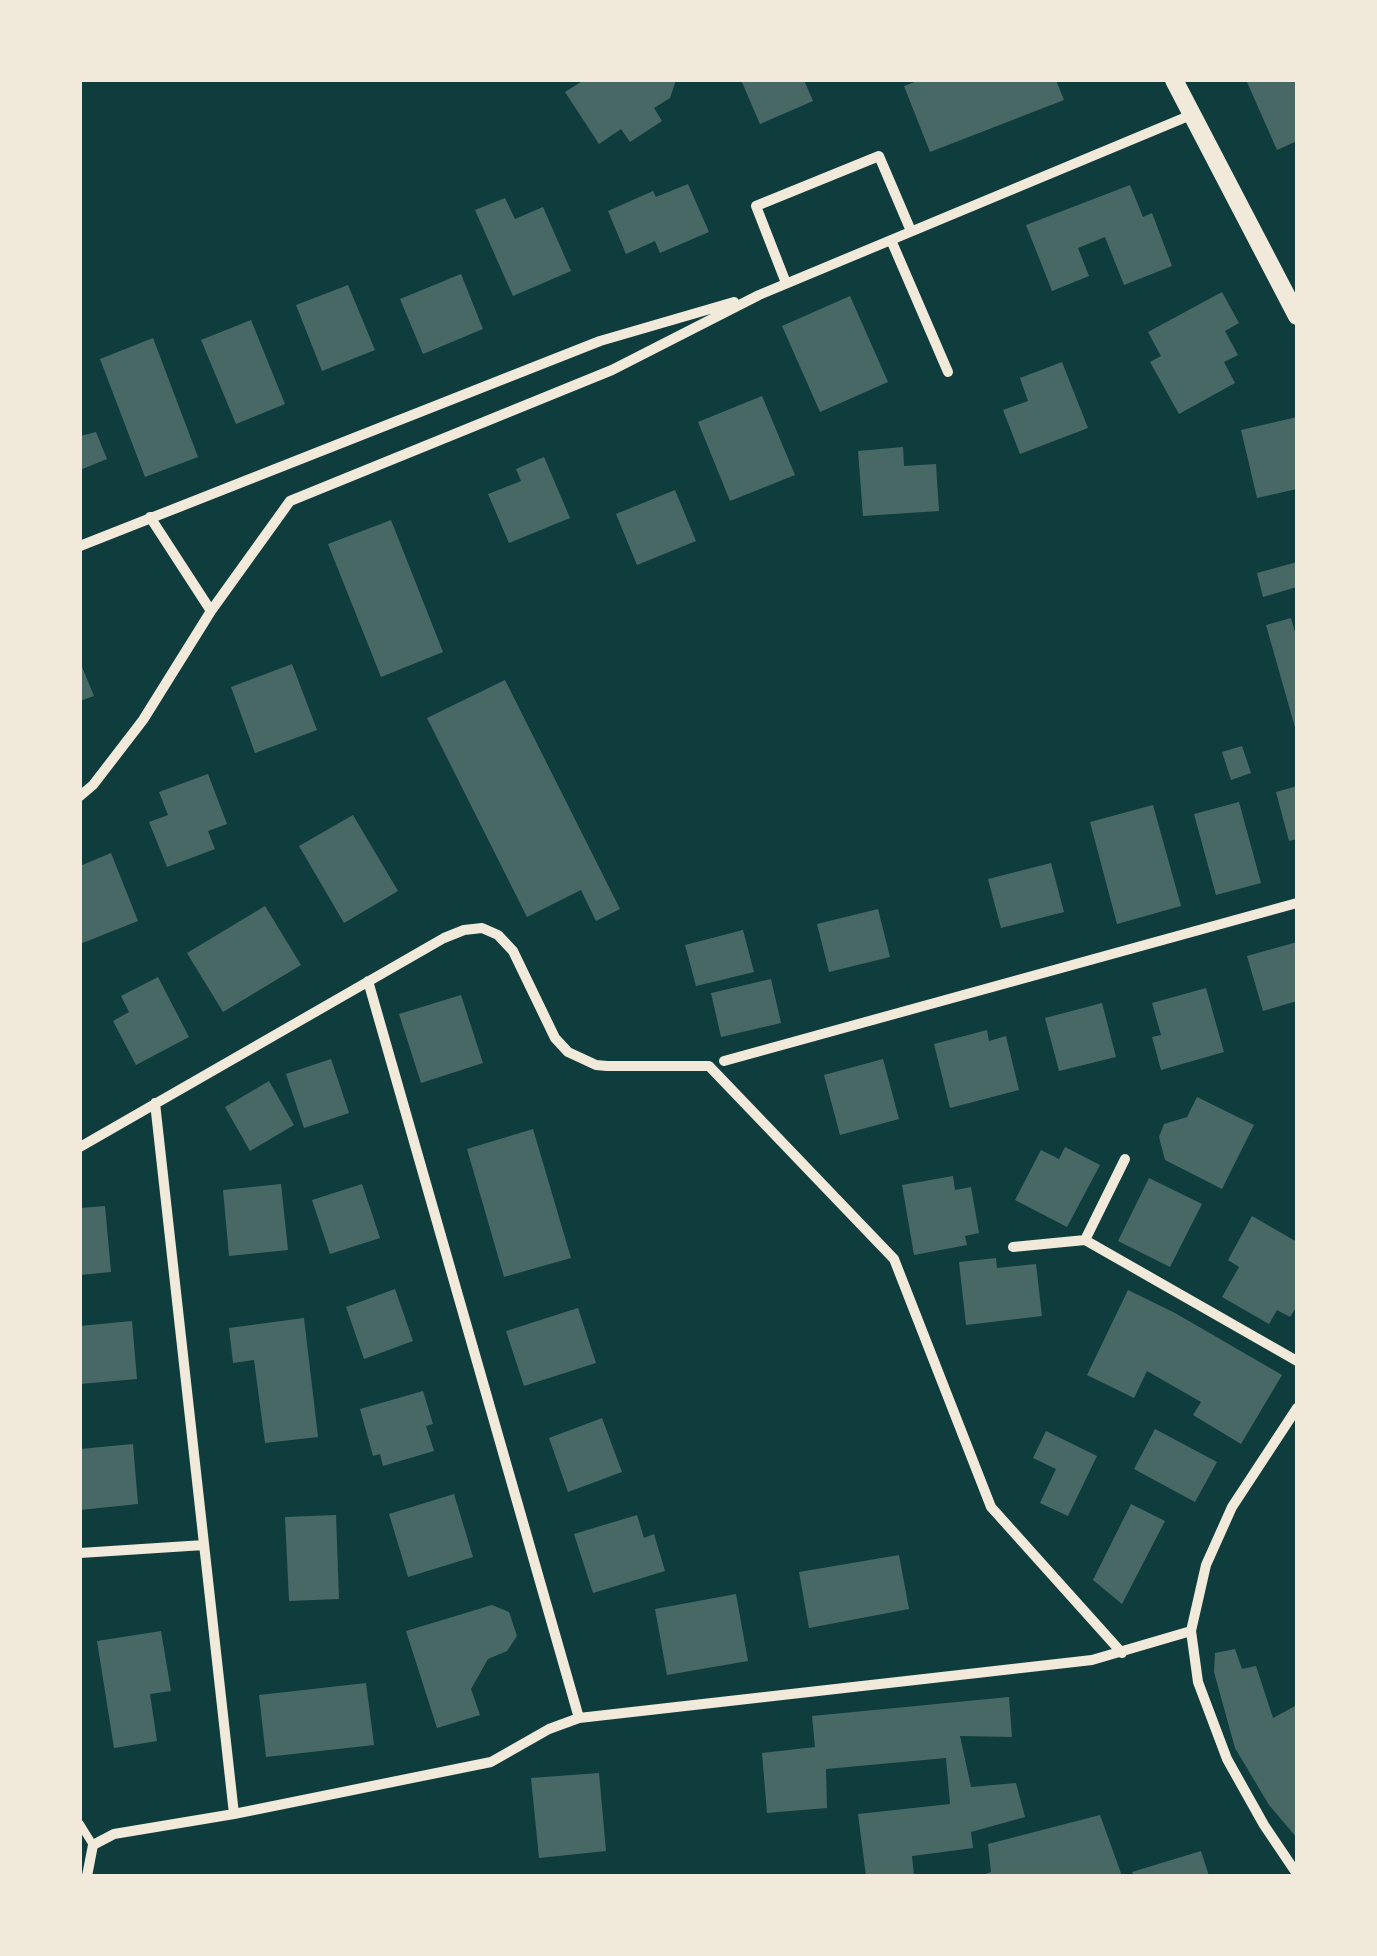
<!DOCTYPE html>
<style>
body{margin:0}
#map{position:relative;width:1377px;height:1956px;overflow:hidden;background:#0f3d3e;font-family:"PT Sans Narrow",sans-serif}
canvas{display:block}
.frame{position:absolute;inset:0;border:82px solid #f1e9da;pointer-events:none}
</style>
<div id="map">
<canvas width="1377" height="1956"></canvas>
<div class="frame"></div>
</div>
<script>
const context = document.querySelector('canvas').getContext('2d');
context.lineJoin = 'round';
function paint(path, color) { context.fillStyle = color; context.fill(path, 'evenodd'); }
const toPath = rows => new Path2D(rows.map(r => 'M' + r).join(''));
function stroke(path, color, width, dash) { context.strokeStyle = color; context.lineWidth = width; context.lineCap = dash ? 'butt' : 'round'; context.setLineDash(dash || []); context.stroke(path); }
paint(toPath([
 [584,80,676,80,670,98,654,108,662,121,630,142,621,129,599,144,565,92],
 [741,80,804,80,813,101,760,124],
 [920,80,1056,80,1064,100,930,152,904,86],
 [1252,80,1297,80,1297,141,1277,150,1247,82],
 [688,184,709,232,660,253,655,241,626,254,608,211,653,191,656,197],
 [1130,185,1143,217,1152,213,1172,266,1124,285,1105,237,1078,248,1089,276,1052,291,1026,225],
 [505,198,515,219,543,207,571,271,513,296,475,210],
 [461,274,483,329,423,354,400,299],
 [348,285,375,350,322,371,296,305],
 [1222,292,1239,323,1225,331,1238,355,1224,362,1235,383,1179,414,1150,362,1161,356,1148,332],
 [850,296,888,382,820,412,782,326],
 [251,320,285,404,236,424,201,340],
 [153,338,198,457,145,477,100,359],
 [1062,362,1088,428,1020,454,1003,410,1028,401,1020,378],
 [762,396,795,475,730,501,698,422],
 [1297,417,1297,489,1257,498,1241,430],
 [96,432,107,459,80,470,80,436],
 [903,447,904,466,936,464,939,511,863,516,858,451],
 [544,457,570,518,509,543,488,494,521,481,516,469],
 [675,490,696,541,637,565,616,514],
 [391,520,443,652,381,677,328,544],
 [1297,562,1297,587,1263,597,1257,573],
 [1291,618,1297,639,1296,731,1266,625],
 [80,662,94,696,80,701],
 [292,664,317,730,255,753,231,687],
 [505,680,620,909,596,921,581,890,527,917,427,718],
 [1242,746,1251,773,1231,780,1222,752],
 [208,774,227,824,208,831,215,849,167,867,149,822,168,815,159,792],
 [1297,786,1297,839,1289,841,1276,792],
 [1239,802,1261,883,1216,895,1194,814],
 [1153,805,1181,906,1117,924,1090,822],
 [353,815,398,891,344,923,299,846],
 [111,853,138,921,80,944,80,866],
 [1051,863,1064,912,1001,928,988,879],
 [265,906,301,965,223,1012,187,953],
 [878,909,890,957,829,972,817,924],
 [743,930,754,972,696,986,685,945],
 [1297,942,1297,1001,1263,1011,1247,956],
 [158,977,189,1037,136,1065,113,1021,129,1012,121,996],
 [771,979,781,1023,721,1037,711,993],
 [1206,988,1224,1052,1161,1070,1152,1037,1161,1035,1152,1003],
 [461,995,483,1063,421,1083,399,1014],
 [1102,1003,1116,1057,1059,1071,1045,1018],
 [987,1030,989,1041,1006,1036,1019,1090,950,1108,934,1044],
 [331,1059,349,1113,304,1128,286,1074],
 [883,1059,899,1119,840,1135,824,1075],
 [269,1081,294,1125,250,1151,225,1107],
 [1197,1097,1254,1125,1222,1189,1165,1160,1159,1137,1164,1124,1187,1117],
 [533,1129,571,1258,504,1277,467,1149],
 [1065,1147,1100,1165,1067,1227,1015,1200,1041,1150,1059,1159],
 [953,1176,955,1190,971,1187,979,1233,965,1236,967,1245,914,1255,902,1185],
 [1149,1178,1202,1204,1170,1267,1118,1241],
 [281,1184,288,1250,229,1256,223,1190],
 [362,1184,380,1238,330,1254,312,1200],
 [105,1206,111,1272,80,1275,80,1208],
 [1252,1216,1297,1242,1297,1306,1290,1317,1277,1310,1269,1324,1222,1297,1239,1267,1228,1260],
 [996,1258,997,1268,1036,1264,1042,1316,966,1325,959,1262],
 [395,1289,413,1341,364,1359,346,1307],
 [1128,1290,1175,1313,1282,1375,1241,1444,1193,1415,1201,1402,1147,1371,1134,1398,1087,1375],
 [578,1308,596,1363,524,1386,506,1331],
 [304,1318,318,1437,265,1443,254,1360,233,1363,229,1328],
 [132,1321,137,1379,80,1384,80,1326],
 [423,1391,433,1424,426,1426,434,1451,383,1466,380,1454,373,1456,360,1409],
 [602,1418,622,1472,568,1492,549,1438],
 [1155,1429,1217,1462,1195,1502,1134,1469],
 [1046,1431,1097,1456,1068,1516,1040,1503,1056,1469,1033,1458],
 [133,1444,138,1504,80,1510,80,1449],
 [454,1494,473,1557,408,1577,389,1514],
 [1131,1504,1165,1521,1122,1604,1093,1580],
 [336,1515,339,1599,289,1601,285,1517],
 [637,1515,644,1538,654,1534,665,1571,593,1593,574,1534],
 [899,1555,909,1609,809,1628,799,1572],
 [736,1594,748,1661,667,1675,655,1609],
 [492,1605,509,1612,517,1636,507,1651,488,1659,471,1689,480,1715,437,1728,406,1631],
 [161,1631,171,1691,150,1694,157,1741,114,1748,97,1641],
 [1235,1649,1242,1669,1256,1666,1273,1718,1297,1705,1297,1838,1269,1805,1235,1748,1214,1672,1215,1653],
 [366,1683,374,1745,266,1757,259,1695],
 [1009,1697,1012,1737,960,1736,971,1787,1016,1783,1025,1817,971,1832,973,1848,912,1856,914,1876,866,1876,858,1814,950,1804,946,1758,826,1769,827,1808,767,1813,762,1753,815,1747,812,1716],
 [599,1773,606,1851,539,1858,531,1778],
 [1100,1815,1122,1876,980,1876,991,1872,988,1844],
 [1201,1851,1209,1876,1134,1876,1132,1872]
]), '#486865');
stroke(toPath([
 [80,1824,93,1845]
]), '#f1e9da', 8);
stroke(toPath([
 [891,240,948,372],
 [786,283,756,206,879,156,911,231],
 [150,517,211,611],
 [80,546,600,341,734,302],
 [80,796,93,785,143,720,211,611,290,501,612,370,759,295,1191,115],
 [368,981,579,1718],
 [724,1061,1297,903],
 [155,1103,234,1814],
 [80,1147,444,938,464,930,482,928,498,935,513,951,555,1038,568,1052,596,1065,607,1066,709,1066,894,1259,991,1507,1122,1653],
 [1085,1240,1297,1361],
 [1013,1247,1085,1240,1125,1159],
 [1297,1408,1232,1507,1206,1565,1191,1631,1198,1682,1227,1759,1264,1825,1297,1874],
 [80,1553,204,1545],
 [87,1876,93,1845,114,1834,234,1814,491,1762,549,1729,579,1718,1092,1660,1191,1631]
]), '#f1e9da', 10);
stroke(toPath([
 [1174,80,1297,316]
]), '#f1e9da', 18);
</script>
